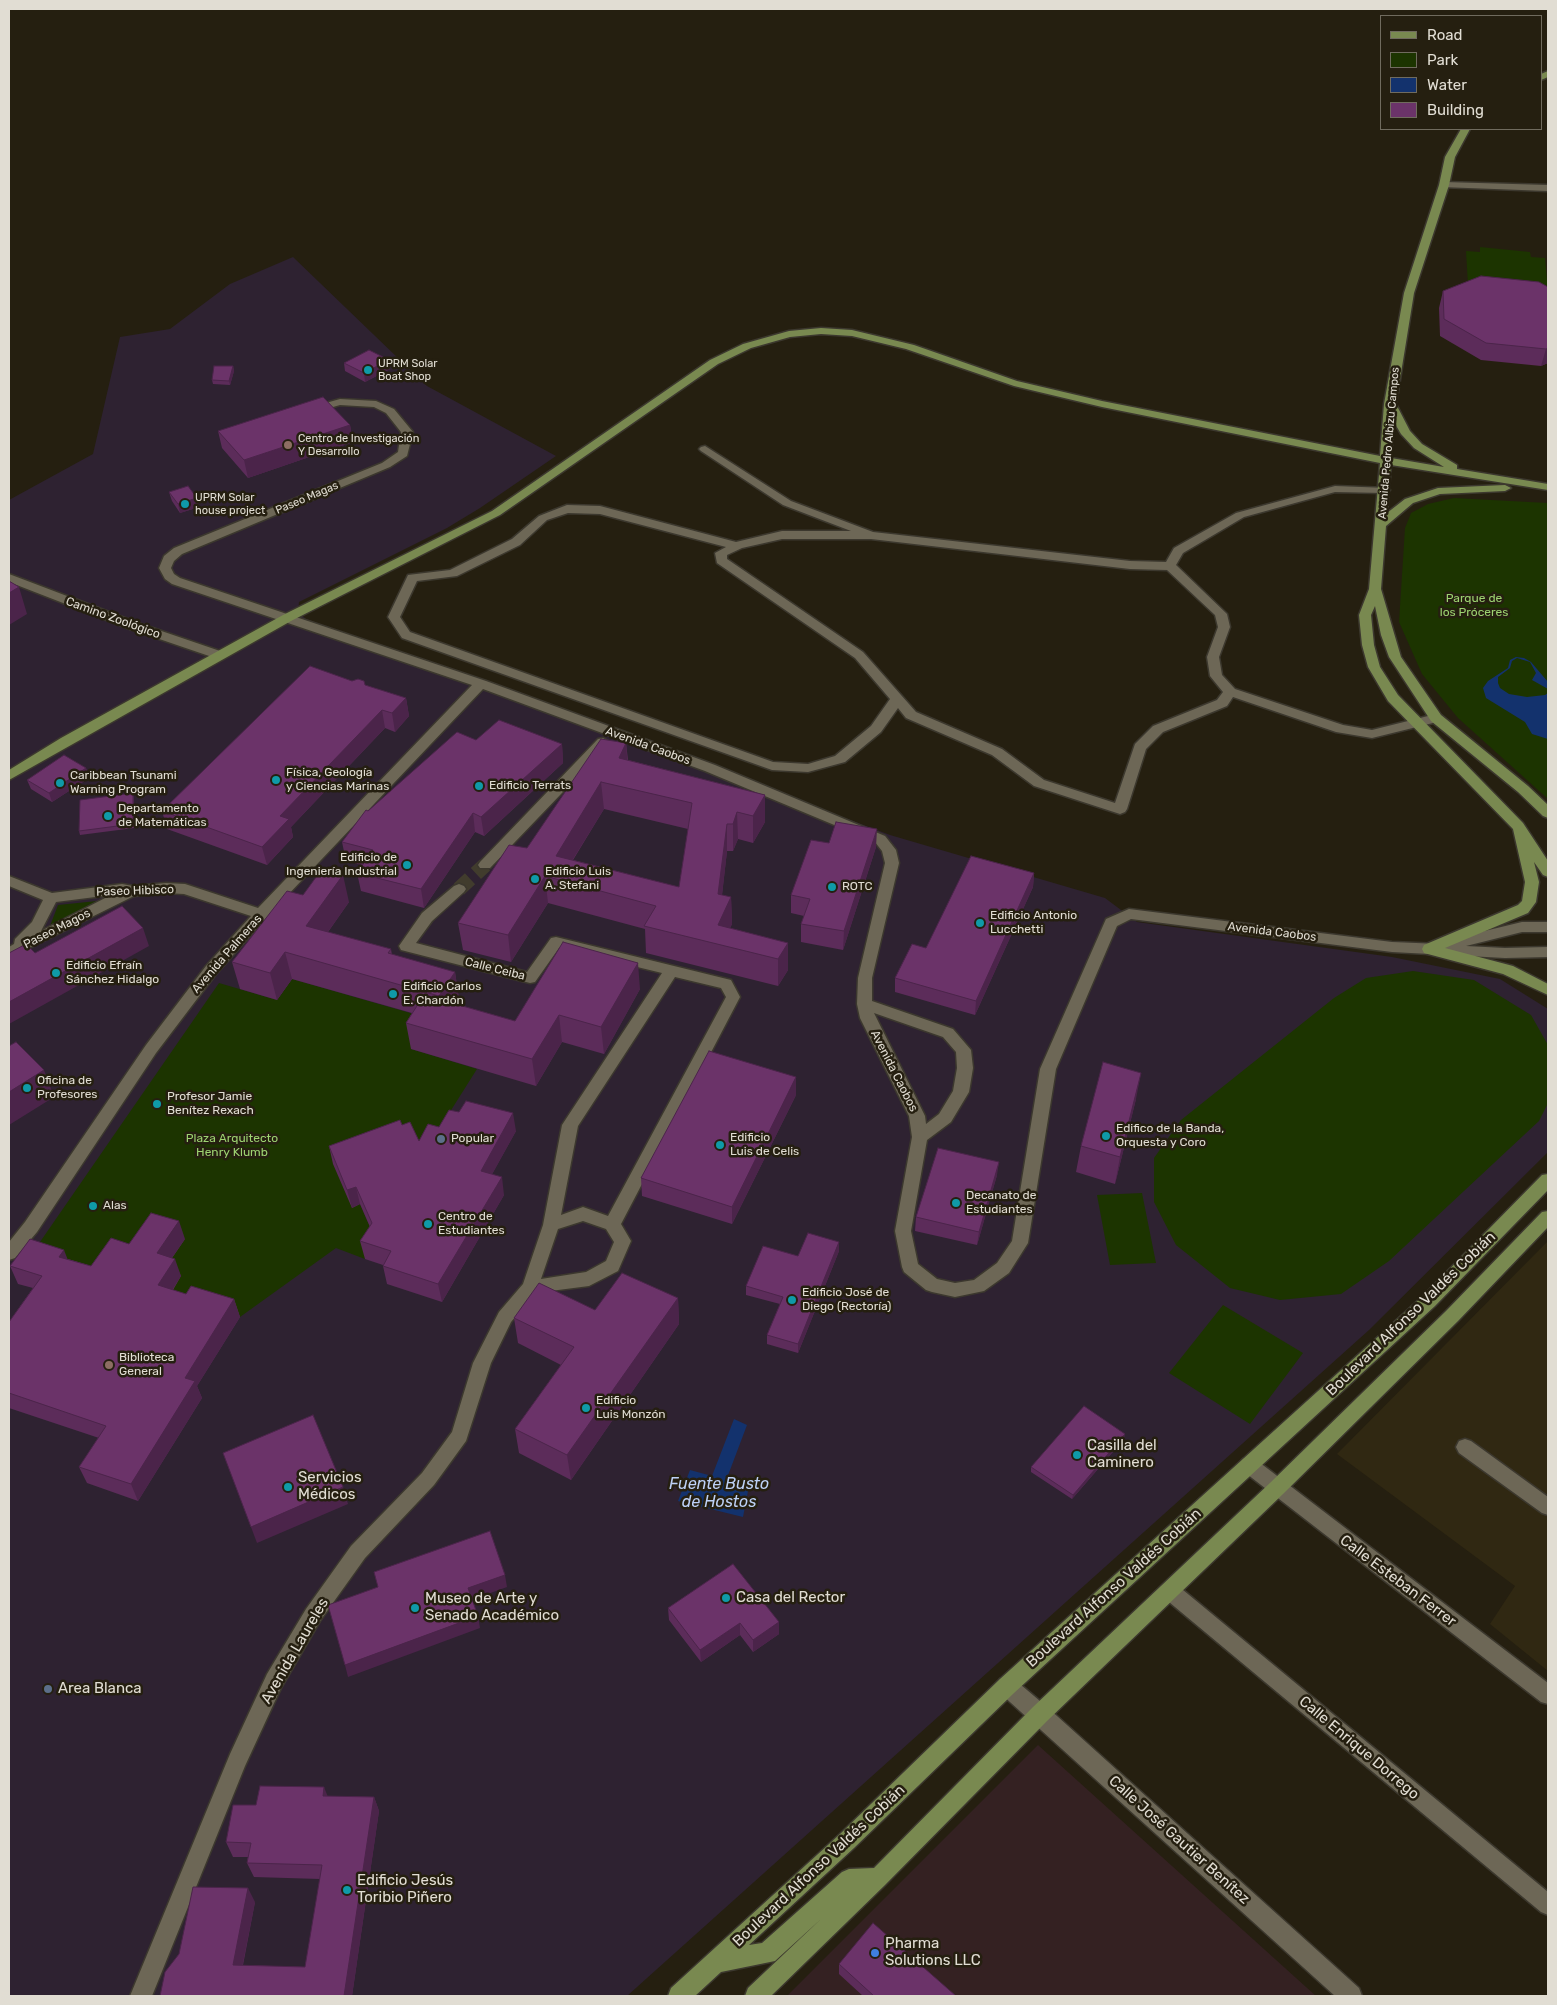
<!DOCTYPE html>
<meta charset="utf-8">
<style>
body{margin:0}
#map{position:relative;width:1557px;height:2005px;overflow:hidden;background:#251f10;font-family:Rubik,sans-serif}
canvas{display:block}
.frame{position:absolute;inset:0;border:10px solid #e1ddd3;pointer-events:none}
.legend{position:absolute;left:1380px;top:15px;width:162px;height:115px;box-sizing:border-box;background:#251f10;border:1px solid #706b5e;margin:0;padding:6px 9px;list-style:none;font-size:15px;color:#e1ddd3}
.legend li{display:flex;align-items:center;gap:10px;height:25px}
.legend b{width:25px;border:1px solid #706b5e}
</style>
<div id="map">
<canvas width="1557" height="2005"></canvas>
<div class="frame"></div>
<ul class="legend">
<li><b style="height:6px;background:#798950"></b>Road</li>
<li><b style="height:14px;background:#1c3400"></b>Park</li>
<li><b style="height:14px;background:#13326d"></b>Water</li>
<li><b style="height:14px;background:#6b3369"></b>Building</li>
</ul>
</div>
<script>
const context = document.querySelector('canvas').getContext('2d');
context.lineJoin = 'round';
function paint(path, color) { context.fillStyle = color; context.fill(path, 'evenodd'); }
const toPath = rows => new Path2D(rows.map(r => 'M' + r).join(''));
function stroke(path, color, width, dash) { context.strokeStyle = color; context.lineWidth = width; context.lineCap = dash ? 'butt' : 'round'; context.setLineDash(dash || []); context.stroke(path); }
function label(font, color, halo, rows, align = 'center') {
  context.font = font + ' Rubik,sans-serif'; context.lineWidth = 5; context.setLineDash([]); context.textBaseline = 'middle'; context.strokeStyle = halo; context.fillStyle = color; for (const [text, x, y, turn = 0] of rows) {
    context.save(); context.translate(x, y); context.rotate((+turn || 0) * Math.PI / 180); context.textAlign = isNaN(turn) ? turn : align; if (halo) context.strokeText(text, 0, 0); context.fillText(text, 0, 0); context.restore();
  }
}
paint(toPath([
 [1038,1745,1316,1996,787,1996]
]), '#342122');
paint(toPath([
 [1548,1241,1548,1671,1490,1624,1515,1586,1337,1454]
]), '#302812');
paint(toPath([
 [293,257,427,386,556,456,480,508,447,528,299,602,298,612,306,619,485,681,890,835,1105,898,1137,922,1392,957,1500,979,1548,1009,1548,1152,1369,1330,627,1996,9,1996,9,500,93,454,120,337,170,329,230,284]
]), '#2e2231');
paint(toPath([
 [1480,247,1530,252,1531,257,1545,258,1548,292,1468,285,1466,251,1480,252],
 [1454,498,1548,503,1548,799,1458,718,1422,674,1399,622,1405,528,1411,513,1428,504],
 [97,901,50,926,58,905],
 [1413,971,1474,980,1531,1015,1548,1045,1548,1103,1539,1121,1389,1261,1341,1294,1280,1300,1230,1288,1176,1245,1154,1202,1154,1158,1181,1120,1334,998,1366,978],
 [292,979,431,1019,411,1049,477,1069,431,1142,360,1204,376,1241,365,1259,336,1248,240,1317,98,1284,31,1255,219,983,277,1000],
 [1142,1193,1156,1263,1110,1265,1097,1195],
 [1223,1305,1303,1353,1250,1424,1169,1373]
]), '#1c3400');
paint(toPath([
 [1516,657,1524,658,1531,662,1548,682,1548,689,1532,680,1536,673,1530,662,1517,658,1512,661,1510,668,1498,677,1498,683,1500,688,1509,694,1527,697,1545,695,1548,693,1548,739,1532,734,1525,722,1486,698,1483,688,1488,681,1508,668,1510,660],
 [734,1419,747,1425,727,1478,749,1486,743,1517,678,1501,690,1470,712,1476]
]), '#13326d');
stroke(toPath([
 [459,889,485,865]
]), '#413c2d', 15, [15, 8]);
const street = toPath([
 [1444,182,1548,185,1548,191,1441,187,1441,183,1444,182],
 [340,399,376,401,394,409,413,432,407,456,390,467,182,554,174,561,171,568,174,574,180,578,486,681,715,765,885,836,896,850,899,863,872,978,872,1001,953,1029,971,1050,973,1068,969,1092,951,1122,927,1140,911,1231,918,1264,937,1279,955,1283,974,1280,997,1263,1012,1241,1040,1069,1106,919,1129,909,1392,942,1440,944,1442,941,1447,940,1522,922,1548,922,1548,932,1522,932,1466,946,1505,948,1548,947,1548,957,1505,958,1392,952,1131,919,1117,926,1056,1069,1028,1243,1009,1273,984,1291,955,1297,932,1292,926,1290,904,1272,902,1267,895,1231,912,1137,909,1116,860,1018,857,1004,858,978,885,863,882,851,875,842,705,771,483,689,266,918,216,974,156,1053,37,1232,15,1258,9,1260,9,1242,25,1222,146,1045,206,966,251,916,184,894,166,893,134,896,9,958,9,947,14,944,15,939,32,922,43,900,9,886,9,876,52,893,122,884,133,886,166,883,185,884,258,908,472,685,172,584,165,579,159,568,164,556,174,548,382,463,398,452,401,432,386,413,374,407,340,405,312,413,306,410,308,408,340,399],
 [111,895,41,931,56,902,111,895],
 [874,1013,943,1037,956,1052,957,1068,953,1091,939,1114,926,1124,925,1116,874,1013],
 [705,446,791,501,873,532,1130,561,1166,562,1174,548,1236,513,1335,486,1388,488,1390,490,1388,492,1384,493,1335,492,1244,517,1183,553,1176,565,1227,614,1230,627,1219,657,1222,675,1235,689,1343,725,1372,730,1436,714,1443,718,1441,721,1372,738,1336,732,1233,697,1227,706,1163,732,1146,749,1127,809,1125,812,1120,814,1034,786,992,755,906,718,898,708,881,732,845,762,808,772,772,770,402,638,388,617,408,575,450,570,512,539,539,516,567,505,600,506,736,542,782,531,851,531,783,505,701,451,699,449,701,447,705,446],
 [568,513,600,514,726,547,715,553,717,563,855,658,890,699,871,726,835,756,808,764,773,762,410,632,400,617,417,581,457,576,520,545,547,520,568,513],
 [782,539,871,539,1130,569,1167,570,1215,615,1218,627,1207,657,1210,676,1223,692,1217,700,1153,726,1135,744,1115,803,1044,780,1002,749,916,712,863,652,727,559,727,555,742,548,782,539],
 [9,574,138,623,223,652,225,655,219,659,215,658,130,629,9,582,9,574],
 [603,738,610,742,608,745,490,868,480,868,478,865,480,862,598,739,603,738],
 [459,884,464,886,466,889,464,892,432,921,416,943,527,972,551,938,556,937,731,980,740,997,621,1224,631,1241,618,1271,589,1286,535,1293,511,1322,491,1363,466,1441,434,1485,365,1558,320,1621,281,1688,245,1766,152,1996,130,1996,230,1754,267,1674,306,1609,351,1546,422,1473,452,1432,473,1363,499,1312,523,1284,543,1225,562,1125,662,973,559,948,535,982,530,983,401,950,399,946,422,913,454,886,459,884],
 [675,977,721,988,726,997,608,1216,583,1207,561,1215,578,1126,675,977],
 [583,1221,606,1229,614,1242,606,1261,586,1272,541,1279,558,1229,583,1221],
 [1465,1439,1471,1441,1548,1497,1548,1515,1542,1513,1459,1453,1456,1447,1459,1441,1465,1439],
 [1249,1457,1255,1459,1548,1683,1548,1704,1541,1702,1243,1471,1240,1465,1243,1459,1249,1457],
 [1170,1582,1177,1585,1548,1892,1548,1915,1541,1912,1163,1597,1161,1591,1163,1585,1170,1582],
 [1007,1677,1014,1679,1047,1707,1359,1988,1362,1996,1335,1996,1000,1693,997,1686,1000,1679,1007,1677]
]);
const primary = toPath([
 [1548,71,1548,77,1541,80,1541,74,1548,71],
 [1461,129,1470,129,1455,157,1449,185,1414,293,1396,404,1410,431,1422,444,1457,465,1457,469,1548,484,1548,490,1391,465,1387,513,1405,499,1438,488,1505,485,1511,488,1505,491,1440,494,1413,503,1386,526,1381,589,1401,657,1441,715,1528,786,1548,805,1548,818,1543,816,1518,792,1431,721,1389,657,1381,635,1375,606,1371,615,1374,645,1380,667,1398,695,1523,823,1548,861,1548,877,1543,875,1534,862,1539,882,1536,902,1528,913,1445,948,1513,966,1548,984,1548,995,1503,974,1424,953,1422,949,1424,945,1518,905,1522,901,1525,882,1513,829,1388,701,1368,667,1362,645,1359,615,1369,589,1380,463,1102,407,1014,386,906,349,852,336,821,334,790,337,751,348,718,364,500,515,291,621,9,780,9,770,61,738,283,615,492,511,710,360,743,344,789,331,821,328,852,330,914,345,1017,381,1102,401,1380,456,1384,404,1404,293,1439,185,1445,157,1461,129],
 [1394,422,1401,434,1414,448,1444,467,1391,458,1394,422],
 [1548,1174,1548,1190,1435,1306,1014,1693,854,1848,749,1945,762,1943,842,1872,849,1869,874,1868,1033,1707,1271,1482,1446,1311,1542,1212,1548,1211,1548,1227,1458,1321,1283,1494,1047,1721,885,1885,771,1996,745,1996,748,1988,821,1919,775,1961,721,1972,695,1996,668,1996,671,1988,840,1834,1000,1679,1423,1296,1542,1175,1548,1174]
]);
stroke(street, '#3c382e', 3);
stroke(primary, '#3c382e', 3);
paint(street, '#6d6756');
paint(primary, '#798950');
paint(toPath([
 [1548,287,1548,363,1541,366,1481,360,1440,336,1439,308,1443,291],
 [344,363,390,369,365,382,345,371],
 [233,366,234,371,230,385,213,384,212,380],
 [350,425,353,442,248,478,222,448,218,431],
 [169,492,199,507,180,513,172,501],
 [365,685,406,698,409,716,395,732,385,728,291,827,293,837,267,865,167,829,162,811],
 [476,740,562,744,563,763,484,836,475,832,424,908,361,891,357,873,362,865,346,861,342,842,368,811],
 [626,743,628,760,765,795,765,822,753,843,738,839,733,851,727,851,722,895,731,897,732,924,730,928,788,943,788,970,778,986,646,953,645,929,548,903,511,962,463,950,458,923,527,848],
 [604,809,688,829,679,887,573,860],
 [86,768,89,778,52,802,31,789,27,780],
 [134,798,134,828,80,835,79,831],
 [829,843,876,847,843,950,801,942,801,924,804,916,791,913,791,895],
 [1034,873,1033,887,975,1015,895,992,895,978,926,948],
 [303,895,349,902,328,932,391,949,392,955,455,972,459,999,456,1004,515,1021,640,989,604,1054,562,1042,536,1086,411,1049,406,1023,412,1013,292,979,277,1000,240,989,232,962],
 [796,1095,732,1224,642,1196,641,1178],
 [1136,1099,1115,1184,1076,1172,1081,1146],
 [402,1125,419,1141,439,1127,516,1131,492,1174,504,1195,442,1302,387,1284,383,1266,383,1265,365,1259,360,1241,370,1227,360,1204,352,1208,333,1164,329,1146],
 [997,1175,977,1245,915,1231,916,1217],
 [185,1239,172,1258,181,1276,173,1290,186,1294,234,1299,240,1317,197,1386,202,1398,138,1501,87,1483,79,1467,99,1438,9,1408,9,1322,33,1288,18,1284,10,1266,68,1259,91,1266,129,1244],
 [839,1251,798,1353,767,1344,767,1335,780,1304,746,1295,746,1286,798,1256],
 [678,1298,679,1324,571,1480,519,1453,515,1429,561,1365,518,1343,514,1318,595,1310],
 [1124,1439,1072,1499,1031,1472,1031,1467],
 [733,1564,779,1634,753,1652,740,1635,701,1662,669,1620,668,1608],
 [328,1796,374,1797,379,1811,352,1996,160,1996,255,1902,243,1965,305,1967,320,1879,254,1877,247,1863,248,1857,233,1857,226,1842,256,1805],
 [839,1964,956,1996,863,1996,839,1974]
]), '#5c2c5a');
paint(toPath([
 [1548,348,1548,363,1541,366,1546,349],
 [389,360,390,369,365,382,364,373],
 [233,366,234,371,230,385,229,381],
 [350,425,353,442,248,478,244,460],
 [197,498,199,507,180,513,178,504],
 [19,587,27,614,9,625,9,593],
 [406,698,409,716,395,732,392,713],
 [382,710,385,728,291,827,293,837,267,865,262,847,280,816],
 [626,743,628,770,619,758],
 [562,744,563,763,484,836,481,817],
 [86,768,89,778,52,802,49,793],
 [601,782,604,809,560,880,556,856],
 [133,793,134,798,134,828,133,824],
 [765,795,765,822,753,843,753,816],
 [737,812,738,839,733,851,733,824],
 [473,813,475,832,424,908,421,889],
 [727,824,727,851,719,921,718,894],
 [877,829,876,847,843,950,844,931],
 [1034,873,1033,887,975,1015,976,1001],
 [343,875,349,902,313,953,306,926],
 [545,876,548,903,511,962,508,935],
 [731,897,732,924,722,945,718,925],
 [143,928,149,946,9,1024,9,1002],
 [788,943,788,970,778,986,778,959],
 [285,952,292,979,277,1000,270,973],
 [638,963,640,989,604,1054,601,1027],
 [455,972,459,999,444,1023,439,996],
 [559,1015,562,1042,536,1086,532,1059],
 [44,1070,54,1097,9,1125,9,1092],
 [1141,1073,1136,1099,1115,1184,1120,1157],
 [796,1077,796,1095,732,1224,732,1207],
 [513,1113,516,1131,484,1189,481,1171],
 [999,1162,997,1175,977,1245,979,1232],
 [502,1177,504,1195,442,1302,438,1284],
 [356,1187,360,1204,352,1208,347,1190],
 [179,1221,185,1239,163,1271,157,1253],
 [839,1242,839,1251,798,1353,798,1344],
 [64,1250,71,1268,59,1257],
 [175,1259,181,1276,164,1303,158,1285],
 [678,1298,679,1324,571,1480,567,1455],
 [234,1299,240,1317,197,1386,202,1398,138,1501,131,1484,185,1378],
 [1125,1434,1124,1439,1072,1499,1073,1495],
 [343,1487,348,1504,257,1543,251,1527],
 [505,1575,507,1587,471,1600,468,1588],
 [478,1616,480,1628,348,1677,345,1665],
 [779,1622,779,1634,753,1652,753,1640],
 [740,1623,740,1635,701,1662,700,1650],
 [324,1787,330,1802,323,1796],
 [374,1797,379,1811,352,1996,344,1996],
 [248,1888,255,1902,240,1978,233,1965]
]), '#4b244a');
const building = toPath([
 [1481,276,1539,282,1548,287,1548,348,1546,349,1486,343,1444,319,1443,291,1481,276],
 [369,350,389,360,364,373,344,363,369,350],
 [214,366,233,366,229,381,212,380,214,366],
 [323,397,350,425,244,460,218,431,323,397],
 [188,486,197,498,178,504,169,492,188,486],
 [9,581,19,587,9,593,9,581],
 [310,666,352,681,358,679,364,681,365,685,406,698,392,713,382,710,280,816,289,819,262,847,162,811,310,666],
 [499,720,562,744,481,817,473,813,421,889,357,873,373,850,342,842,366,810,368,811,457,732,476,740,499,720],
 [601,739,626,743,619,758,765,795,753,816,737,812,733,824,727,824,718,894,731,897,718,925,788,943,778,959,644,926,656,906,545,876,508,935,458,923,509,845,527,848,601,739],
 [601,782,692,803,679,887,556,856,601,782],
 [64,755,86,768,49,793,27,780,64,755],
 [133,793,133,824,79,831,80,800,133,793],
 [836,822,877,829,844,931,801,924,810,899,791,895,811,840,829,843,836,822],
 [971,856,1034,873,976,1001,895,978,912,944,926,948,971,856],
 [322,869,343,875,306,926,391,949,388,953,455,972,439,996,285,952,270,973,232,962,287,891,303,895,322,869],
 [122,906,143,928,9,1002,9,953,26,944,35,953,122,906],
 [563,942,638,963,601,1027,559,1015,532,1059,406,1023,424,995,515,1021,563,942],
 [16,1042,44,1070,9,1092,9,1046,16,1042],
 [709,1051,796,1077,732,1207,641,1178,709,1051],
 [1103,1062,1141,1073,1120,1157,1081,1146,1103,1062],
 [466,1101,513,1113,481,1171,502,1177,438,1284,383,1266,391,1251,360,1241,372,1223,356,1187,347,1190,329,1146,400,1120,402,1125,410,1122,419,1141,428,1124,439,1127,449,1110,459,1112,466,1101],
 [938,1148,999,1162,979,1232,916,1217,938,1148],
 [151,1213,179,1221,157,1253,175,1259,158,1285,186,1294,191,1286,234,1299,185,1378,195,1381,131,1484,79,1467,106,1426,9,1393,9,1322,42,1276,10,1266,30,1239,64,1250,59,1257,91,1266,111,1238,129,1244,151,1213],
 [808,1233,839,1242,798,1344,767,1335,783,1297,746,1286,763,1246,798,1256,808,1233],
 [622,1273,678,1298,567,1455,515,1429,574,1347,514,1318,539,1283,595,1310,622,1273],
 [1084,1406,1125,1434,1073,1495,1031,1467,1084,1406],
 [313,1415,343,1487,251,1527,223,1453,313,1415],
 [490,1531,505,1575,468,1588,478,1616,345,1665,328,1605,378,1587,374,1572,490,1531],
 [733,1564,779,1622,753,1640,740,1623,700,1650,668,1608,733,1564],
 [260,1786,324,1787,323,1796,374,1797,344,1996,160,1996,165,1972,179,1954,193,1887,248,1888,233,1965,305,1967,322,1865,247,1863,251,1843,226,1842,233,1805,256,1805,260,1786],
 [873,1923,956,1996,874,1996,839,1964,873,1923]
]);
paint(building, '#6b3369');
stroke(building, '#4b244a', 1);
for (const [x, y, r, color] of [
 [368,370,5,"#0f9aa8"],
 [288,445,5,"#8d6e63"],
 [185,504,5,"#0f9aa8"],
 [276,780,5,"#0f9aa8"],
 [60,783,5,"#0f9aa8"],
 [479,786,5,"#0f9aa8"],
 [108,816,5,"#0f9aa8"],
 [407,865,5,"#0f9aa8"],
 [535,879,5,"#0f9aa8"],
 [832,887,5,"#0f9aa8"],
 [980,923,5,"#0f9aa8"],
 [56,973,5,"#0f9aa8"],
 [393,994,5,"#0f9aa8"],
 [27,1088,5,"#0f9aa8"],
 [157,1104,5,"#0f9aa8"],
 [1106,1136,5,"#0f9aa8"],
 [441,1139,5,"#5c6f8a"],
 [720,1145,5,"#0f9aa8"],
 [956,1203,5,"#0f9aa8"],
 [93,1206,5,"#0f9aa8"],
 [428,1224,5,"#0f9aa8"],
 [792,1300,5,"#0f9aa8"],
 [109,1365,5,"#8d6e63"],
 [586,1408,5,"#0f9aa8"],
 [1077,1455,5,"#0f9aa8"],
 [288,1487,5,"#0f9aa8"],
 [726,1598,5,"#0f9aa8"],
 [415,1608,5,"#0f9aa8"],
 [48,1689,5,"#5c6f8a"],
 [347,1890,5,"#0f9aa8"],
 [875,1953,5,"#3f7fe0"]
]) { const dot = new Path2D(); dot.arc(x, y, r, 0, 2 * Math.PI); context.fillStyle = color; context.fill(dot); stroke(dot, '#251f10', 2); }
label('11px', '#e1ddd3', '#251f10', [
 ["UPRM Solar",378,364],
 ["Boat Shop",378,377],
 ["Centro de Investigación",298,439],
 ["Y Desarrollo",298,452],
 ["UPRM Solar",195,498],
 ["house project",195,511]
], 'left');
label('11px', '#e1ddd3', '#251f10', [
 ["Avenida Pedro Albizu Campos",1389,443,-85],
 ["Paseo Magas",307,498,-23]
]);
label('12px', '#9dd371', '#251f10', [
 ["Parque de",1474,599],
 ["los Próceres",1474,613],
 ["Plaza Arquitecto",232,1139],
 ["Henry Klumb",232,1153]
]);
label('12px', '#e1ddd3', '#251f10', [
 ["Camino Zoológico",113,618,20],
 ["Avenida Caobos",648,746,20],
 ["Paseo Hibisco",135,891,-2],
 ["Paseo Magos",57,929,-27],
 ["Avenida Caobos",1272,932,7],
 ["Avenida Palmeras",227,954,-49],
 ["Calle Ceiba",495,969,14],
 ["Avenida Caobos",894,1071,63]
]);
label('12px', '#e1ddd3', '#251f10', [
 ["Física, Geología",286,773],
 ["y Ciencias Marinas",286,787],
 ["Caribbean Tsunami",70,776],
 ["Warning Program",70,790],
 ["Edificio Terrats",489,786],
 ["Departamento",118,809],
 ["de Matemáticas",118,823],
 ["Edificio de",397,858,"right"],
 ["Ingeniería Industrial",397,872,"right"],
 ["Edificio Luis",545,872],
 ["A. Stefani",545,886],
 ["ROTC",842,887],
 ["Edificio Antonio",990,916],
 ["Lucchetti",990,930],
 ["Edificio Efraín",66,966],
 ["Sánchez Hidalgo",66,980],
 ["Edificio Carlos",403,987],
 ["E. Chardón",403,1001],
 ["Oficina de",37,1081],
 ["Profesores",37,1095],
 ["Profesor Jamie",167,1097],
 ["Benítez Rexach",167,1111],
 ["Edifico de la Banda,",1116,1129],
 ["Orquesta y Coro",1116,1143],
 ["Edificio",730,1138],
 ["Luis de Celis",730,1152],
 ["Popular",451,1139],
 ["Decanato de",966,1196],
 ["Estudiantes",966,1210],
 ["Alas",103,1206],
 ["Centro de",438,1217],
 ["Estudiantes",438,1231],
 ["Edificio José de",802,1293],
 ["Diego (Rectoría)",802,1307],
 ["Biblioteca",119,1358],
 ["General",119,1372],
 ["Edificio",596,1401],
 ["Luis Monzón",596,1415]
], 'left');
label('15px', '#e1ddd3', '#251f10', [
 ["Boulevard Alfonso Valdés Cobián",1411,1314,-44],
 ["Calle Esteban Ferrer",1398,1581,37],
 ["Boulevard Alfonso Valdés Cobián",1114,1588,-42],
 ["Avenida Laureles",295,1651,-60],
 ["Calle Enrique Dorrego",1359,1748,40],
 ["Calle José Gautier Benítez",1179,1840,42],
 ["Boulevard Alfonso Valdés Cobián",819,1866,-43]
]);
label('15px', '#e1ddd3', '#251f10', [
 ["Casilla del",1087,1446],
 ["Caminero",1087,1463],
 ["Servicios",298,1478],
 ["Médicos",298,1495],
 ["Casa del Rector",736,1598],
 ["Museo de Arte y",425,1599],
 ["Senado Académico",425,1616],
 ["Area Blanca",58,1689],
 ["Edificio Jesús",357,1881],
 ["Toribio Piñero",357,1898],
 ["Pharma",885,1944],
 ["Solutions LLC",885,1961]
], 'left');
label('italic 16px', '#bdd1f6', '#251f10', [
 ["Fuente Busto",719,1484],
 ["de Hostos",719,1502]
]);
</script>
